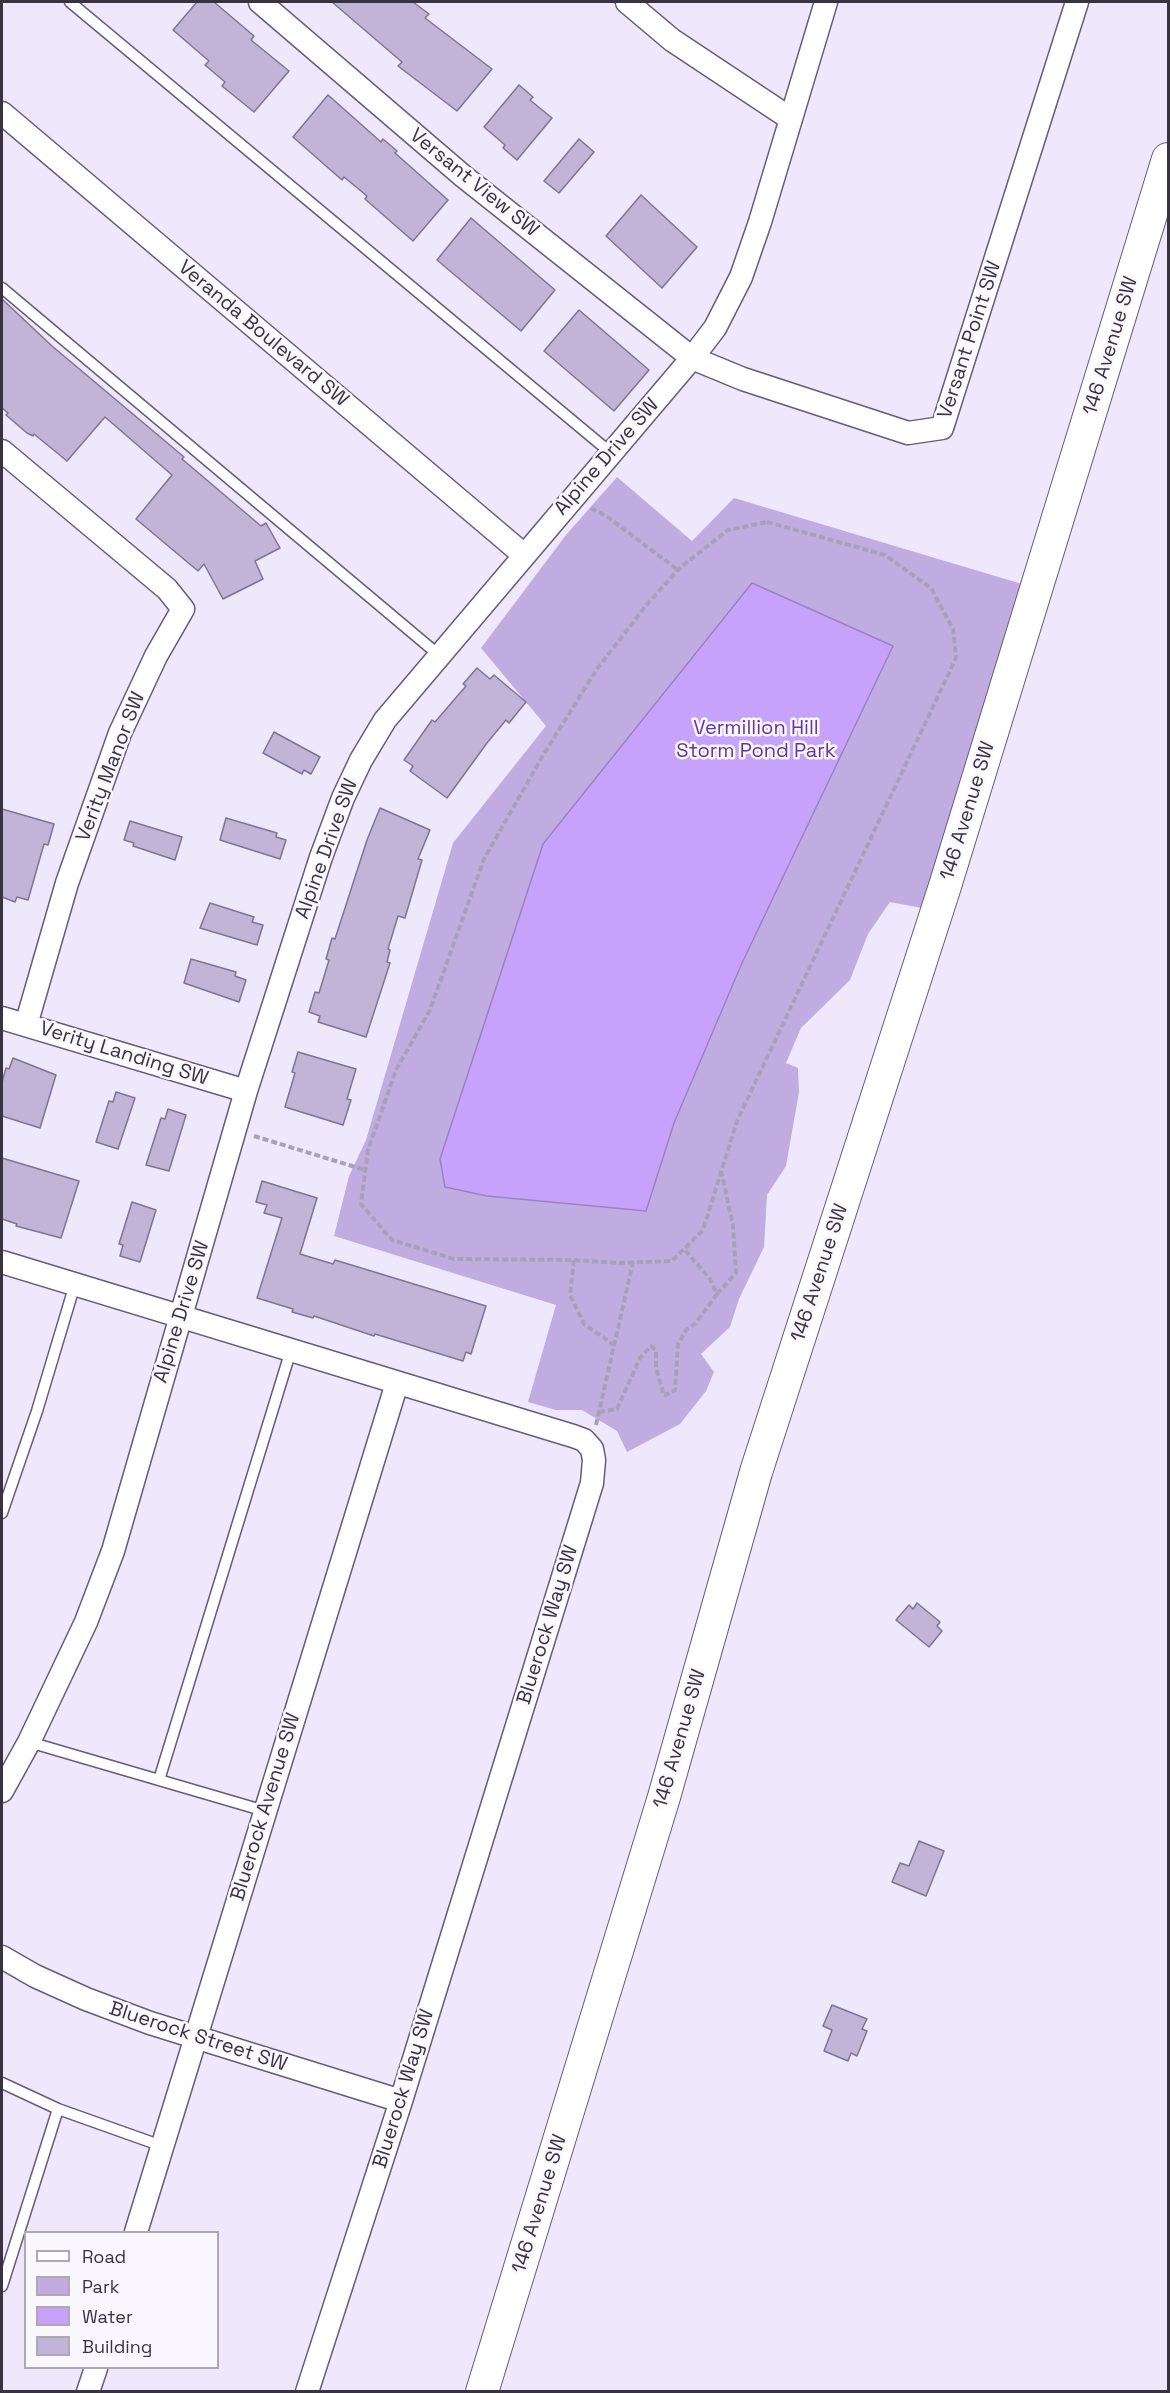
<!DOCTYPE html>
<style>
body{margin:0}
#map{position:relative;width:1170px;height:2393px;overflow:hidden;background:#efe7fc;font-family:"Space Grotesk",sans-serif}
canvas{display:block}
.frame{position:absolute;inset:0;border:3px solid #393341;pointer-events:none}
.legend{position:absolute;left:24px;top:2231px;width:195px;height:138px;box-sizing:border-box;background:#faf7fe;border:2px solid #ada9b2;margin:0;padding:8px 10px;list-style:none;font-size:18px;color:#393341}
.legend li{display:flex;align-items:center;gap:12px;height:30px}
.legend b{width:30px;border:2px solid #ada9b2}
</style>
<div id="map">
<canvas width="1170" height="2393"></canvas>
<div class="frame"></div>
<ul class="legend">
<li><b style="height:8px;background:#fff"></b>Road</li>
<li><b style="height:16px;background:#c1ace2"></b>Park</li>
<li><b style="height:16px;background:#c7a2fb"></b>Water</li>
<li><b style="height:16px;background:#c1b4d6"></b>Building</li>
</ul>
</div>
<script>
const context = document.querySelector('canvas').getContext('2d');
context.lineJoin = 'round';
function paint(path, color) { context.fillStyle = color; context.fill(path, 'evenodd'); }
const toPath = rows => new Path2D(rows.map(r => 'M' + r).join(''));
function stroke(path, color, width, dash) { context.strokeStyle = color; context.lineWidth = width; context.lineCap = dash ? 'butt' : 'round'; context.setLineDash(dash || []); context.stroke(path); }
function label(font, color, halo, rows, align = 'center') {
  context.font = font + ' "Space Grotesk",sans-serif'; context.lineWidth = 5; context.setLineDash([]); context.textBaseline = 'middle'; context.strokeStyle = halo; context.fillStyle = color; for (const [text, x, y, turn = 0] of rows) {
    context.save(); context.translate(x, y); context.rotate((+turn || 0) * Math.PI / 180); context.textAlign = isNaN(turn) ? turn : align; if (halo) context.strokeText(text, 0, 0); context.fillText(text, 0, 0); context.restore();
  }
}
paint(toPath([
 [617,477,692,541,734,498,1022,584,932,910,890,902,868,934,850,980,801,1028,786,1063,798,1068,799,1092,786,1166,767,1195,764,1247,739,1299,730,1327,701,1354,714,1372,706,1391,680,1424,627,1452,617,1431,582,1410,556,1410,528,1402,556,1305,334,1236,349,1176,366,1140,453,843,546,726,481,648,566,535]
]), '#c1ace2');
const water = toPath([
 [752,583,893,646,742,963,674,1123,646,1211,487,1196,445,1187,440,1159,543,844,752,583]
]);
paint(water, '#c7a2fb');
stroke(water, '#9c81c3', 1.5);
const building = toPath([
 [197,2,214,2,254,36,251,40,289,71,254,112,222,86,225,82,205,65,209,61,173,30,197,2],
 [332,2,413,2,429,14,425,18,492,69,457,111,398,66,402,62,332,2],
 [519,85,533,97,530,100,552,118,517,160,503,148,505,145,484,127,519,85],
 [328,95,381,142,383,139,397,151,395,153,448,200,413,241,365,199,367,196,344,177,342,180,293,137,328,95],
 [579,139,594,152,559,193,544,181,579,139],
 [641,195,697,247,662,288,606,236,641,195],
 [471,218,555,290,521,331,437,260,471,218],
 [2,299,52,346,184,457,182,459,261,526,266,523,280,548,255,561,263,579,223,599,204,564,198,571,136,519,172,475,105,417,67,461,34,434,33,436,27,433,6,415,8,413,2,408,2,299],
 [579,310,649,370,614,411,544,351,579,310],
 [477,668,490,679,494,675,526,702,509,723,506,720,487,743,447,798,410,771,413,766,404,760,432,720,435,722,466,686,463,684,477,668],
 [274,732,320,757,311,774,304,770,302,774,263,753,274,732],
 [380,808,430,830,418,859,422,860,405,918,398,916,388,949,390,950,387,962,390,963,366,1037,318,1022,320,1016,309,1012,315,992,319,993,329,960,326,959,332,938,335,939,367,840,380,808],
 [2,809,54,824,48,845,44,844,28,900,17,897,15,902,2,897,2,809],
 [226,818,277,833,276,837,286,840,280,859,220,840,226,818],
 [130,821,182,837,175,860,133,846,134,843,124,840,130,821],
 [210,903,254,917,252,922,263,925,257,945,200,928,210,903],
 [191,959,236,972,235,976,246,980,239,1002,184,983,191,959],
 [298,1052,356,1069,347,1099,351,1100,343,1125,285,1107,295,1073,292,1072,298,1052],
 [13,1058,56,1075,40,1128,2,1116,2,1082,6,1068,9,1069,13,1058],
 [116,1092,135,1098,118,1149,96,1142,109,1101,113,1102,116,1092],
 [168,1109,186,1115,169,1171,146,1165,161,1118,165,1119,168,1109],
 [2,1158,79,1181,61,1238,16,1226,17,1224,2,1219,2,1158],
 [262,1181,317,1198,300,1254,333,1264,335,1260,486,1306,471,1354,466,1352,463,1361,375,1334,374,1336,314,1316,313,1318,292,1312,293,1309,257,1298,282,1218,264,1213,267,1205,256,1202,262,1181],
 [132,1202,156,1210,140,1262,120,1256,123,1245,119,1244,132,1202],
 [917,1603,940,1622,937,1626,942,1631,929,1647,896,1620,909,1605,913,1609,917,1603],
 [919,1841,944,1851,926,1896,892,1882,900,1863,909,1866,919,1841],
 [832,2005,867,2019,862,2029,867,2031,857,2056,851,2053,848,2061,824,2051,832,2030,823,2026,832,2005]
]);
paint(building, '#c1b4d6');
stroke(building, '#807493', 1.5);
const lane = toPath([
 [70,2,611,453],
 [2,288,440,656],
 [2,1513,37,1411,75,1284],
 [29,1742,265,1811],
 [159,1780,291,1350],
 [2,2083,58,2109,162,2146],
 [2,2286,58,2109]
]);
const street = toPath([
 [260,2,463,176,692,358,743,379,908,433,942,428,1077,2],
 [627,2,672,40,791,119],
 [2,113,524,555],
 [2,451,167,589,183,609,156,656,120,733,67,883,26,1025],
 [2,1018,246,1091],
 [2,1262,573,1436,584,1440,592,1449,594,1460,592,1483,401,2101,307,2392],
 [2,1791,29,1742,86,1622,113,1551,246,1091,321,857,343,798,361,760,385,720,692,358,715,328,741,277,760,222,826,2],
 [2,1957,35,1976,86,1999,150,2023,401,2101],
 [136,2232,397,1383],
 [88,2392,96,2368]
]);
const secondary = toPath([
 [482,2392,664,1797,756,1472,945,886,1168,159]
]);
stroke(lane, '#675b7a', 13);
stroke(street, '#675b7a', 25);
stroke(secondary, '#675b7a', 34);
stroke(toPath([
 [591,508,609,518,678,570],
 [767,522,885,555,931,588,953,629,956,658,737,1121,703,1230,672,1261,618,1263,574,1260,454,1259,392,1240,361,1204,368,1150,396,1070,430,1010,484,859,542,757,597,669,648,603,681,567,728,530,767,522],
 [254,1136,365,1170],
 [574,1260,570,1295,584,1324,614,1345],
 [717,1294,736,1273,733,1226,722,1174],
 [599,1412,617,1409,640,1358,651,1346,656,1350,656,1368,664,1396,675,1390,678,1344,686,1330,696,1323,717,1294,710,1279,684,1249],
 [596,1425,633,1262]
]), '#a8a1b3', 4, [6, 3]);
stroke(lane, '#fff', 10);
stroke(street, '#fff', 22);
stroke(secondary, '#fff', 32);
label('20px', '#393341', '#faf7fe', [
 ["Versant View SW",474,183,39],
 ["Veranda Boulevard SW",263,334,40],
 ["Versant Point SW",970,340,-72],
 ["146 Avenue SW",1111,346,-73],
 ["Alpine Drive SW",607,457,-49],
 ["Verity Manor SW",111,767,-69],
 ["146 Avenue SW",968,811,-73],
 ["Alpine Drive SW",327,849,-70],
 ["Verity Landing SW",124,1054,17],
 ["146 Avenue SW",820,1273,-72],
 ["Alpine Drive SW",182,1312,-73],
 ["Bluerock Way SW",548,1625,-73],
 ["146 Avenue SW",680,1739,-74],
 ["Bluerock Avenue SW",266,1807,-73],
 ["Bluerock Street SW",198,2037,18],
 ["Bluerock Way SW",404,2089,-73],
 ["146 Avenue SW",540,2204,-73]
]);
label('20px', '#67359a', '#faf7fe', [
 ["Vermillion Hill",756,729],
 ["Storm Pond Park",756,752]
]);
</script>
